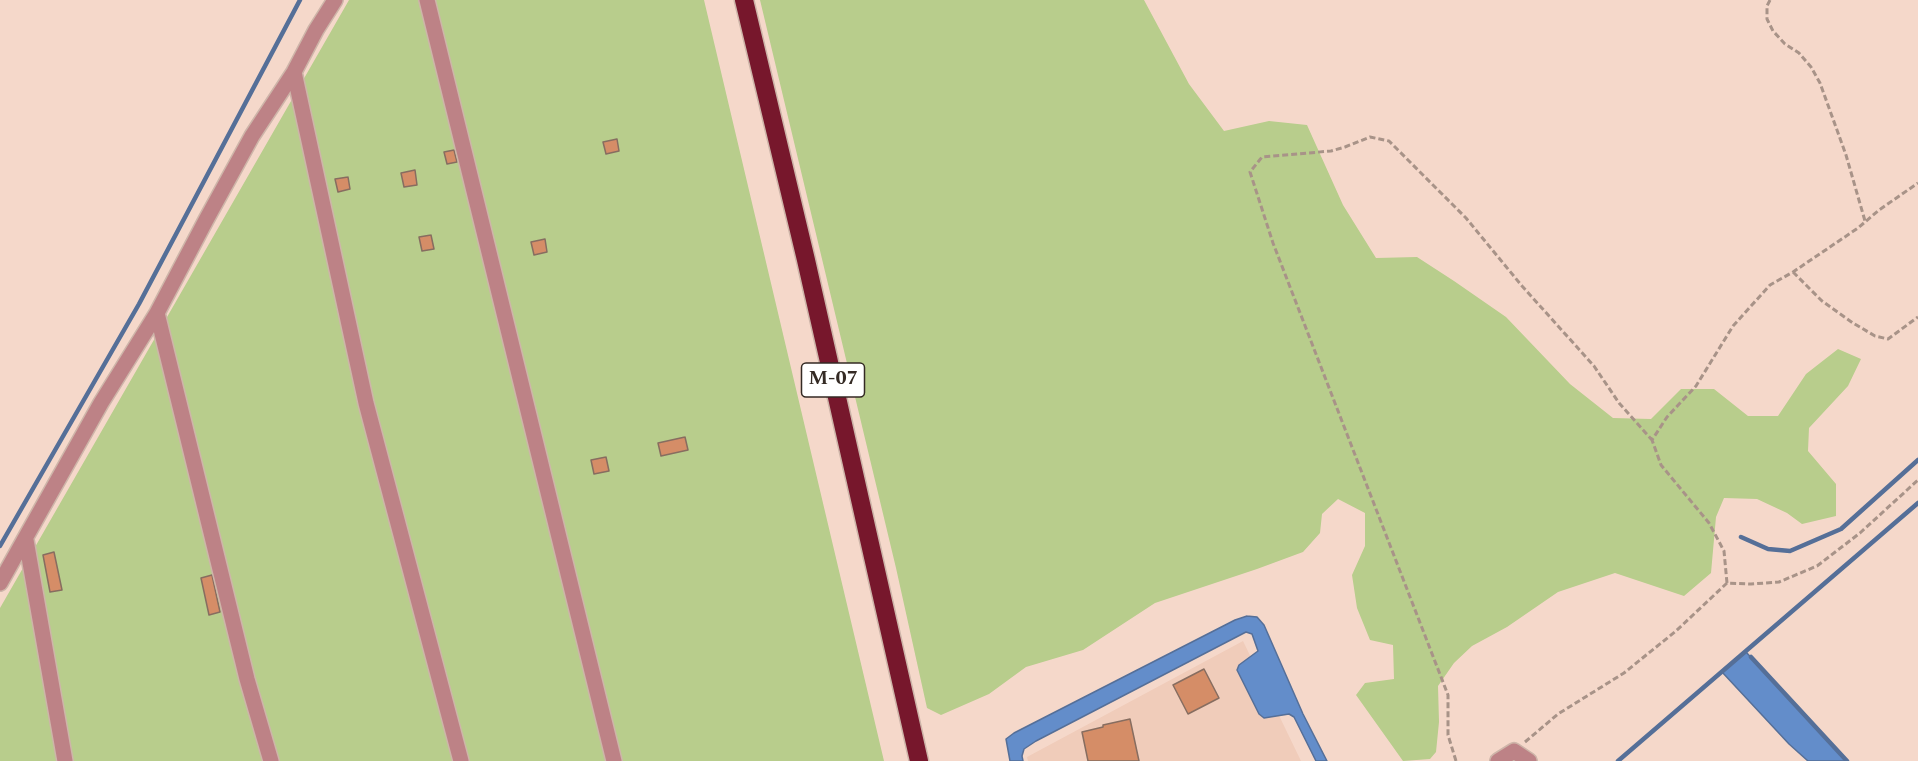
<!DOCTYPE html>
<meta charset="utf-8">
<style>
body{margin:0}
canvas{display:block;background:#f5d8ca}
</style>
<canvas width="1918" height="761"></canvas>
<script>
const context = document.querySelector('canvas').getContext('2d');
context.lineJoin = 'round';
function paint(path, color) { context.fillStyle = color; context.fill(path, 'evenodd'); }
const toPath = rows => new Path2D(rows.map(r => 'M' + r).join(''));
function stroke(path, color, width, dash) { context.strokeStyle = color; context.lineWidth = width; context.lineCap = dash ? 'butt' : 'round'; context.setLineDash(dash || []); context.stroke(path); }
function label(font, color, halo, rows, align = 'center') {
  context.font = font + ' Spectral,serif'; context.lineWidth = 6; context.setLineDash([]); context.textBaseline = 'middle'; context.strokeStyle = halo; context.fillStyle = color; for (const [text, x, y, turn = 0] of rows) {
    context.save(); context.translate(x, y); context.rotate((+turn || 0) * Math.PI / 180); context.textAlign = isNaN(turn) ? turn : align; if (halo) context.strokeText(text, 0, 0); context.fillText(text, 0, 0); context.restore();
  }
}
paint(toPath([
 [1243,641,1301,761,1028,761,1027,757]
]), '#f0ccba');
paint(toPath([
 [349,0,704,0,884,761,0,761,0,608],
 [760,0,1144,0,1189,84,1224,131,1269,121,1307,125,1343,205,1376,258,1417,257,1454,281,1506,317,1570,384,1613,418,1651,419,1681,389,1714,389,1748,416,1778,416,1806,374,1838,349,1861,359,1848,386,1809,428,1808,451,1836,484,1836,516,1802,524,1787,513,1757,499,1724,498,1716,517,1711,573,1684,596,1615,573,1558,592,1507,627,1472,646,1454,663,1438,686,1439,722,1436,752,1430,759,1403,761,1356,695,1365,683,1394,679,1393,645,1370,640,1357,608,1352,575,1365,546,1365,513,1338,499,1322,514,1320,533,1303,552,1257,569,1155,603,1083,650,1026,667,989,694,941,715,927,708,896,568]
]), '#b8cd8c');
const water = toPath([
 [1247,616,1257,617,1264,625,1303,714,1327,761,1316,761,1294,717,1289,714,1264,718,1259,714,1237,670,1239,665,1258,651,1252,634,1246,632,1036,741,1024,749,1022,756,1023,761,1010,761,1006,739,1014,733,1235,620,1247,616],
 [1746,652,1847,761,1808,761,1789,744,1722,672,1746,652]
]);
paint(water, '#638dca');
stroke(water, '#556f98', 1.5);
stroke(toPath([
 [1741,537,1768,549,1790,551,1841,529,1918,460],
 [0,546,139,304,300,0],
 [1751,657,1847,761],
 [1618,761,1918,503]
]), '#556f98', 4.5);
const building = toPath([
 [617,139,619,151,606,154,603,142,617,139],
 [454,150,457,162,447,164,444,152,454,150],
 [415,170,417,185,404,187,401,173,415,170],
 [348,177,350,189,338,192,335,179,348,177],
 [431,235,434,249,422,251,419,237,431,235],
 [545,239,547,252,534,255,531,242,545,239],
 [685,437,688,450,661,456,658,443,685,437],
 [606,457,609,471,594,474,591,460,606,457],
 [54,552,62,590,50,592,43,555,54,552],
 [212,575,220,612,209,615,201,578,212,575],
 [1204,669,1219,698,1188,714,1173,685,1204,669],
 [1130,719,1139,761,1088,761,1082,732,1103,727,1103,725,1130,719]
]);
paint(building, '#d58d67');
stroke(building, '#876d60', 1.5);
const minor = toPath([
 [427,0,614,761],
 [294,72,366,403,461,761],
 [157,313,247,679,271,761],
 [26,540,65,761],
 [0,583,101,403,157,313,206,220,252,136,294,72,316,30,335,0],
 [1498,761,1514,751,1529,761]
]);
const highway = toPath([
 [744,0,806,260,919,761]
]);
stroke(minor, '#ceb5a9', 18);
stroke(highway, '#ceb5a9', 21);
stroke(toPath([
 [1770,0,1767,6,1767,19,1773,31,1785,44,1799,53,1811,67,1820,83,1846,155,1865,221],
 [1793,272,1822,301,1853,323,1875,336,1888,339,1918,317],
 [1727,583,1724,551,1709,523,1661,465,1652,440,1667,417,1696,386,1733,326,1770,285,1793,272,1858,228,1879,210,1918,183],
 [1525,742,1558,714,1624,673,1676,631,1727,583,1751,584,1779,582,1817,566,1860,533,1918,480],
 [1456,761,1448,735,1448,695,1273,243,1250,172,1262,157,1331,151,1345,147,1370,137,1389,141,1466,218,1522,286,1594,366,1619,403,1652,440]
]), '#a89388', 3, [6, 3]);
stroke(minor, '#bd8286', 15);
stroke(highway, '#77172c', 18);
for (const [x, y, w] of [
 [833,380,63]
]) { const box = new Path2D(); box.roundRect(x - w / 2, y - 17, w, 34, 4.5); context.fillStyle = '#fff'; context.fill(box); stroke(box, '#342a24', 1.5); }
label('bold 20px', '#342a24', null, [
 ["М-07",833,380]
]);
</script>
